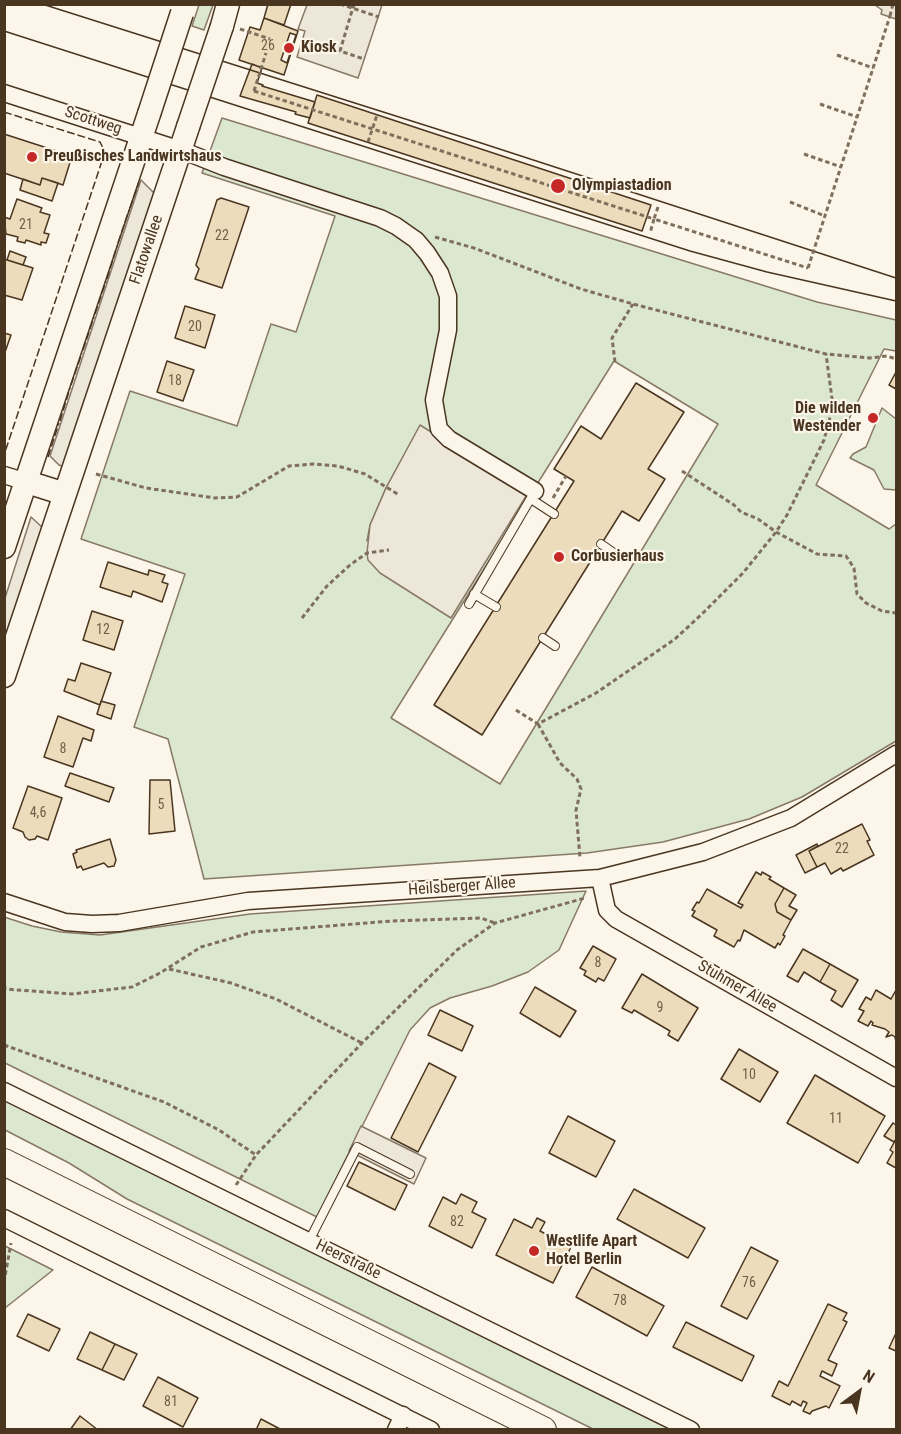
<!DOCTYPE html>
<meta charset="utf-8">
<style>
body{margin:0}
#map{position:relative;width:901px;height:1434px;overflow:hidden;background:#fbf6e9;font-family:"Roboto Condensed",sans-serif}
canvas{display:block}
.frame{position:absolute;inset:0;border:6px solid #4a3520;pointer-events:none}
.north{position:absolute;left:829px;top:1362px;width:60px;height:60px;-webkit-text-stroke:4px #fbf6e9;paint-order:stroke;rotate:32deg;font-size:16px;font-weight:700;line-height:24px;text-align:center;color:#4a3520}
.north::after{content:'';display:block;margin:auto;width:21px;height:27px;background:#4a3520;clip-path:polygon(50% 0,100% 100%,50% 72%,0 100%)}
</style>
<div id="map">
<canvas width="901" height="1434"></canvas>
<div class="frame"></div>
<div class="north">N</div>
</div>
<script>
const context = document.querySelector('canvas').getContext('2d');
context.lineJoin = 'round';
function paint(path, color) { context.fillStyle = color; context.fill(path, 'evenodd'); }
const toPath = rows => new Path2D(rows.map(r => 'M' + r).join(''));
function stroke(path, color, width, dash) { context.strokeStyle = color; context.lineWidth = width; context.lineCap = dash ? 'butt' : 'round'; context.setLineDash(dash || []); context.stroke(path); }
function label(font, color, halo, rows, align = 'center') {
  context.font = font + ' "Roboto Condensed",sans-serif'; context.lineWidth = 4.5; context.setLineDash([]); context.textBaseline = 'middle'; context.strokeStyle = halo; context.fillStyle = color; for (const [text, x, y, turn = 0] of rows) {
    context.save(); context.translate(x, y); context.rotate((+turn || 0) * Math.PI / 180); context.textAlign = isNaN(turn) ? turn : align; if (halo) context.strokeText(text, 0, 0); context.fillText(text, 0, 0); context.restore();
  }
}
const green = toPath([
 [199,5,213,5,204,30,192,26,199,5],
 [222,118,817,302,896,320,896,351,884,349,816,485,889,529,896,524,896,741,802,797,749,819,663,842,587,853,204,879,168,739,134,727,185,574,81,539,130,391,237,426,271,324,296,332,335,216,202,173,222,118],
 [614,361,718,424,500,784,391,718,614,361],
 [420,426,367,541,370,525,386,488,420,426],
 [882,408,896,419,896,490,884,489,874,470,850,458,853,454,866,447,882,408],
 [586,891,559,950,528,972,492,986,450,998,430,1008,410,1030,317,1217,5,1063,4,917,32,926,61,932,100,935,250,914,586,891],
 [4,1100,674,1429,593,1429,127,1199,69,1163,5,1130,4,1100],
 [5,1246,53,1270,5,1308,5,1246]
]);
paint(green, '#dce7d0');
stroke(green, '#887966', 1.5);
const parking = toPath([
 [318,5,382,5,358,78,297,57,305,31,298,29,307,5,318,5],
 [875,5,896,5,896,19,881,14,882,10,875,5],
 [141,180,154,193,64,467,59,465,50,456,141,180],
 [420,425,528,493,451,618,380,573,368,560,367,553,370,525,386,488,420,425],
 [31,517,43,528,5,646,5,598,31,517],
 [361,1126,426,1158,414,1184,349,1151,361,1126]
]);
paint(parking, '#ede7d9');
stroke(parking, '#887966', 1.5);
const building = toPath([
 [268,4,291,4,284,25,264,18,268,4],
 [264,18,298,31,284,75,239,60,250,27,260,30,264,18],
 [290,33,296,35,287,63,281,60,290,33],
 [252,64,262,68,257,83,263,85,262,86,315,102,310,118,295,114,296,112,240,96,252,64],
 [317,95,651,205,642,231,308,123,317,95],
 [4,134,72,156,63,185,42,178,40,185,4,173,4,134],
 [42,178,58,183,52,201,20,190,23,179,40,185,42,178],
 [221,198,249,207,222,288,195,279,199,269,196,265,217,200,221,198],
 [17,199,42,208,40,212,50,215,44,233,49,234,46,243,41,242,41,245,26,240,25,243,17,241,18,237,6,234,4,217,10,219,17,199],
 [10,251,26,257,23,265,7,260,10,251],
 [4,259,33,268,22,300,4,295,4,259],
 [185,306,215,315,205,348,175,338,185,306],
 [4,333,11,335,4,355,4,333],
 [167,361,194,370,183,401,157,392,167,361],
 [896,372,896,389,889,385,896,372],
 [636,383,684,412,648,469,665,479,639,521,622,511,482,735,434,705,574,481,554,469,581,426,601,439,636,383],
 [108,562,148,575,149,570,165,575,162,582,168,584,162,602,133,591,131,597,100,587,108,562],
 [92,611,123,621,114,650,83,640,92,611],
 [81,663,111,673,100,705,64,691,68,679,75,681,81,663],
 [101,701,115,705,111,719,97,714,101,701],
 [58,716,94,730,91,741,83,738,73,767,44,757,58,716],
 [70,773,114,788,109,802,65,786,70,773],
 [150,780,170,780,175,831,149,834,150,780],
 [28,786,62,798,48,840,37,836,35,839,29,840,25,837,23,832,13,828,28,786],
 [862,824,870,840,867,841,874,855,843,871,841,868,831,874,825,863,817,867,809,851,862,824],
 [110,839,116,860,114,866,108,867,104,863,83,870,81,866,77,868,73,854,77,852,76,850,110,839],
 [817,844,818,846,809,851,817,867,805,873,796,855,817,844],
 [756,872,761,875,762,872,771,877,769,879,784,888,775,904,777,912,791,920,783,935,785,936,780,945,778,943,775,948,744,930,740,941,738,940,734,947,714,936,717,930,692,916,695,911,692,910,697,902,699,903,707,889,741,908,743,905,738,903,756,872],
 [784,888,796,895,789,906,797,910,791,920,777,912,775,904,784,888],
 [593,946,616,959,604,981,598,978,596,982,584,975,586,971,580,968,593,946],
 [803,949,830,964,820,982,804,972,798,982,787,976,803,949],
 [830,964,858,980,842,1007,831,1000,836,991,820,982,830,964],
 [642,974,698,1008,678,1041,668,1035,670,1031,634,1010,632,1013,622,1008,642,974],
 [535,987,576,1011,560,1037,520,1013,535,987],
 [876,990,891,999,896,990,896,1042,895,1037,892,1035,886,1037,889,1032,885,1029,872,1025,873,1023,871,1021,868,1026,858,1021,864,1011,859,1009,866,997,871,1000,876,990],
 [440,1010,473,1026,462,1051,428,1035,440,1010],
 [739,1049,778,1072,760,1102,721,1079,739,1049],
 [429,1063,456,1077,418,1152,391,1138,429,1063],
 [815,1075,885,1116,858,1163,787,1123,815,1075],
 [568,1116,615,1141,596,1177,549,1153,568,1116],
 [893,1123,896,1125,896,1139,894,1142,884,1136,893,1123],
 [896,1139,896,1168,887,1163,893,1152,890,1150,896,1139],
 [359,1162,407,1185,395,1210,347,1186,359,1162],
 [634,1189,705,1228,688,1258,617,1219,634,1189],
 [461,1194,477,1202,472,1212,486,1219,472,1248,429,1226,443,1197,456,1204,461,1194],
 [537,1218,545,1222,540,1231,571,1247,553,1283,496,1255,514,1219,532,1228,537,1218],
 [751,1247,778,1261,747,1319,721,1306,751,1247],
 [592,1267,664,1306,647,1336,576,1297,592,1267],
 [828,1304,847,1313,843,1320,847,1322,828,1360,837,1364,832,1376,822,1371,820,1376,840,1386,829,1408,826,1406,812,1411,810,1414,803,1411,807,1403,803,1401,801,1406,792,1401,790,1405,772,1396,779,1381,788,1386,828,1304],
 [28,1314,60,1329,49,1351,17,1336,28,1314],
 [686,1322,754,1356,742,1381,673,1347,686,1322],
 [90,1332,115,1344,102,1370,77,1359,90,1332],
 [896,1333,896,1351,889,1348,896,1333],
 [115,1344,137,1354,124,1380,102,1370,115,1344],
 [158,1377,198,1398,183,1427,143,1406,158,1377],
 [80,1416,98,1430,70,1430,80,1416],
 [261,1419,282,1430,256,1430,261,1419]
]);
paint(building, '#ecdcbc');
stroke(building, '#4a3520', 1.5);
const lane = toPath([
 [531,499,554,514],
 [601,544,614,553],
 [474,594,496,607],
 [469,604,535,491],
 [543,638,555,646],
 [309,1241,357,1147,410,1174]
]);
const street = toPath([
 [4,93,181,150,224,167,380,218,396,226,416,240,427,253,440,273,448,296,448,330,434,400,439,429,449,439,535,491],
 [4,475,27,482],
 [600,878,607,910,616,919,896,1078],
 [4,902,65,922,92,924,119,923,248,901,600,878,703,852,791,818,896,754],
 [4,1091,691,1430],
 [4,1218,431,1430],
 [396,1430,403,1415]
]);
const secondary = toPath([
 [222,26,228,4],
 [27,482,65,494],
 [4,547,149,114],
 [4,676,188,127]
]);
const primary = toPath([
 [4,1162,543,1430]
]);
stroke(lane, '#4a3520', 10);
stroke(street, '#4a3520', 19);
stroke(secondary, '#4a3520', 25);
stroke(primary, '#4a3520', 28);
stroke(toPath([
 [340,4,379,17],
 [354,4,340,51,364,59],
 [890,16,893,4],
 [240,29,270,39],
 [837,55,873,68],
 [254,91,654,219,650,233],
 [820,104,857,117],
 [368,142,377,115],
 [804,154,841,167],
 [790,202,825,216],
 [658,207,654,219,808,268],
 [435,237,474,248,581,289,633,304,826,354,870,358,887,356,896,359],
 [615,362,612,338,633,304],
 [682,471,734,505,741,512,758,519,776,532,817,554,846,556,854,568,857,594,866,603,882,611,896,613],
 [96,474,146,488,215,498,237,497,289,466,313,464,338,466,365,474,399,495],
 [553,498,566,476],
 [302,618,327,586,350,565,367,553,389,550],
 [516,710,538,724,596,693,675,639,702,614,743,573,776,532,787,515,824,440,833,406,826,354],
 [538,724,560,763,577,779,581,789,576,810,580,858],
 [169,969,231,983,276,999,362,1043],
 [4,979,5,989],
 [4,992,5,989,72,994,132,987,160,973,201,947,253,932,392,921,481,918,495,923],
 [4,1045,164,1102,219,1130,256,1155,362,1043,457,950,495,923,585,898],
 [236,1185,256,1155],
 [4,1282,11,1243]
]), '#7f6f5c', 3, [4.5, 3]);
stroke(lane, '#fbf6e9', 8);
stroke(street, '#fbf6e9', 16);
stroke(secondary, '#fbf6e9', 22);
stroke(primary, '#fbf6e9', 26);
stroke(toPath([
 [42,4,478,142,896,278],
 [4,31,690,251,767,272,896,301]
]), '#4a3520', 1.5);
const secondaryBridge = toPath([
 [149,114,182,13],
 [188,127,222,26]
]);
stroke(secondaryBridge, '#4a3520', 25, []);
stroke(toPath([
 [254,91,266,53],
 [808,268,890,16]
]), '#7f6f5c', 3, [4.5, 3]);
stroke(secondaryBridge, '#fbf6e9', 22);
stroke(toPath([
 [4,112,100,142,105,152,4,455],
 [130,208,139,182],
 [118,243,129,210],
 [107,279,117,246],
 [95,314,106,281],
 [83,350,94,317],
 [71,385,82,353],
 [60,421,70,388],
 [48,457,59,423]
]), '#4a3520', 1.5, [8, 3]);
for (const [x, y, r, color] of [
 [289,48,6,"#c62828"],
 [32,157,6,"#c62828"],
 [558,186,8,"#c62828"],
 [873,418,6,"#c62828"],
 [559,557,6,"#c62828"],
 [534,1251,6,"#c62828"]
]) { const dot = new Path2D(); dot.arc(x, y, r, 0, 2 * Math.PI); context.fillStyle = color; context.fill(dot); stroke(dot, '#fbf6e9', 2); }
label('14px', '#725f47', null, [
 ["26",268,46],
 ["21",26,225],
 ["22",222,236],
 ["20",195,327],
 ["18",175,381],
 ["12",103,630],
 ["8",63,749],
 ["5",161,805],
 ["4,6",38,813],
 ["22",842,849],
 ["8",598,963],
 ["9",660,1008],
 ["10",749,1075],
 ["11",836,1119],
 ["82",457,1222],
 ["76",749,1283],
 ["78",620,1301],
 ["81",171,1402]
]);
label('bold 16px', '#4a3520', '#fbf6e9', [
 ["Kiosk",301,48],
 ["Preußisches Landwirtshaus",44,157],
 ["Olympiastadion",572,186],
 ["Die wilden",861,409,"right"],
 ["Westender",861,427,"right"],
 ["Corbusierhaus",571,557],
 ["Westlife Apart",546,1242],
 ["Hotel Berlin",546,1260]
], 'left');
label('16px', '#4a3520', '#fbf6e9', [
 ["Scottweg",93,121,18],
 ["Flatowallee",147,250,-71],
 ["Heilsberger Allee",462,887,-4],
 ["Stuhmer Allee",737,987,30],
 ["Heerstraße",348,1260,26]
]);
</script>
